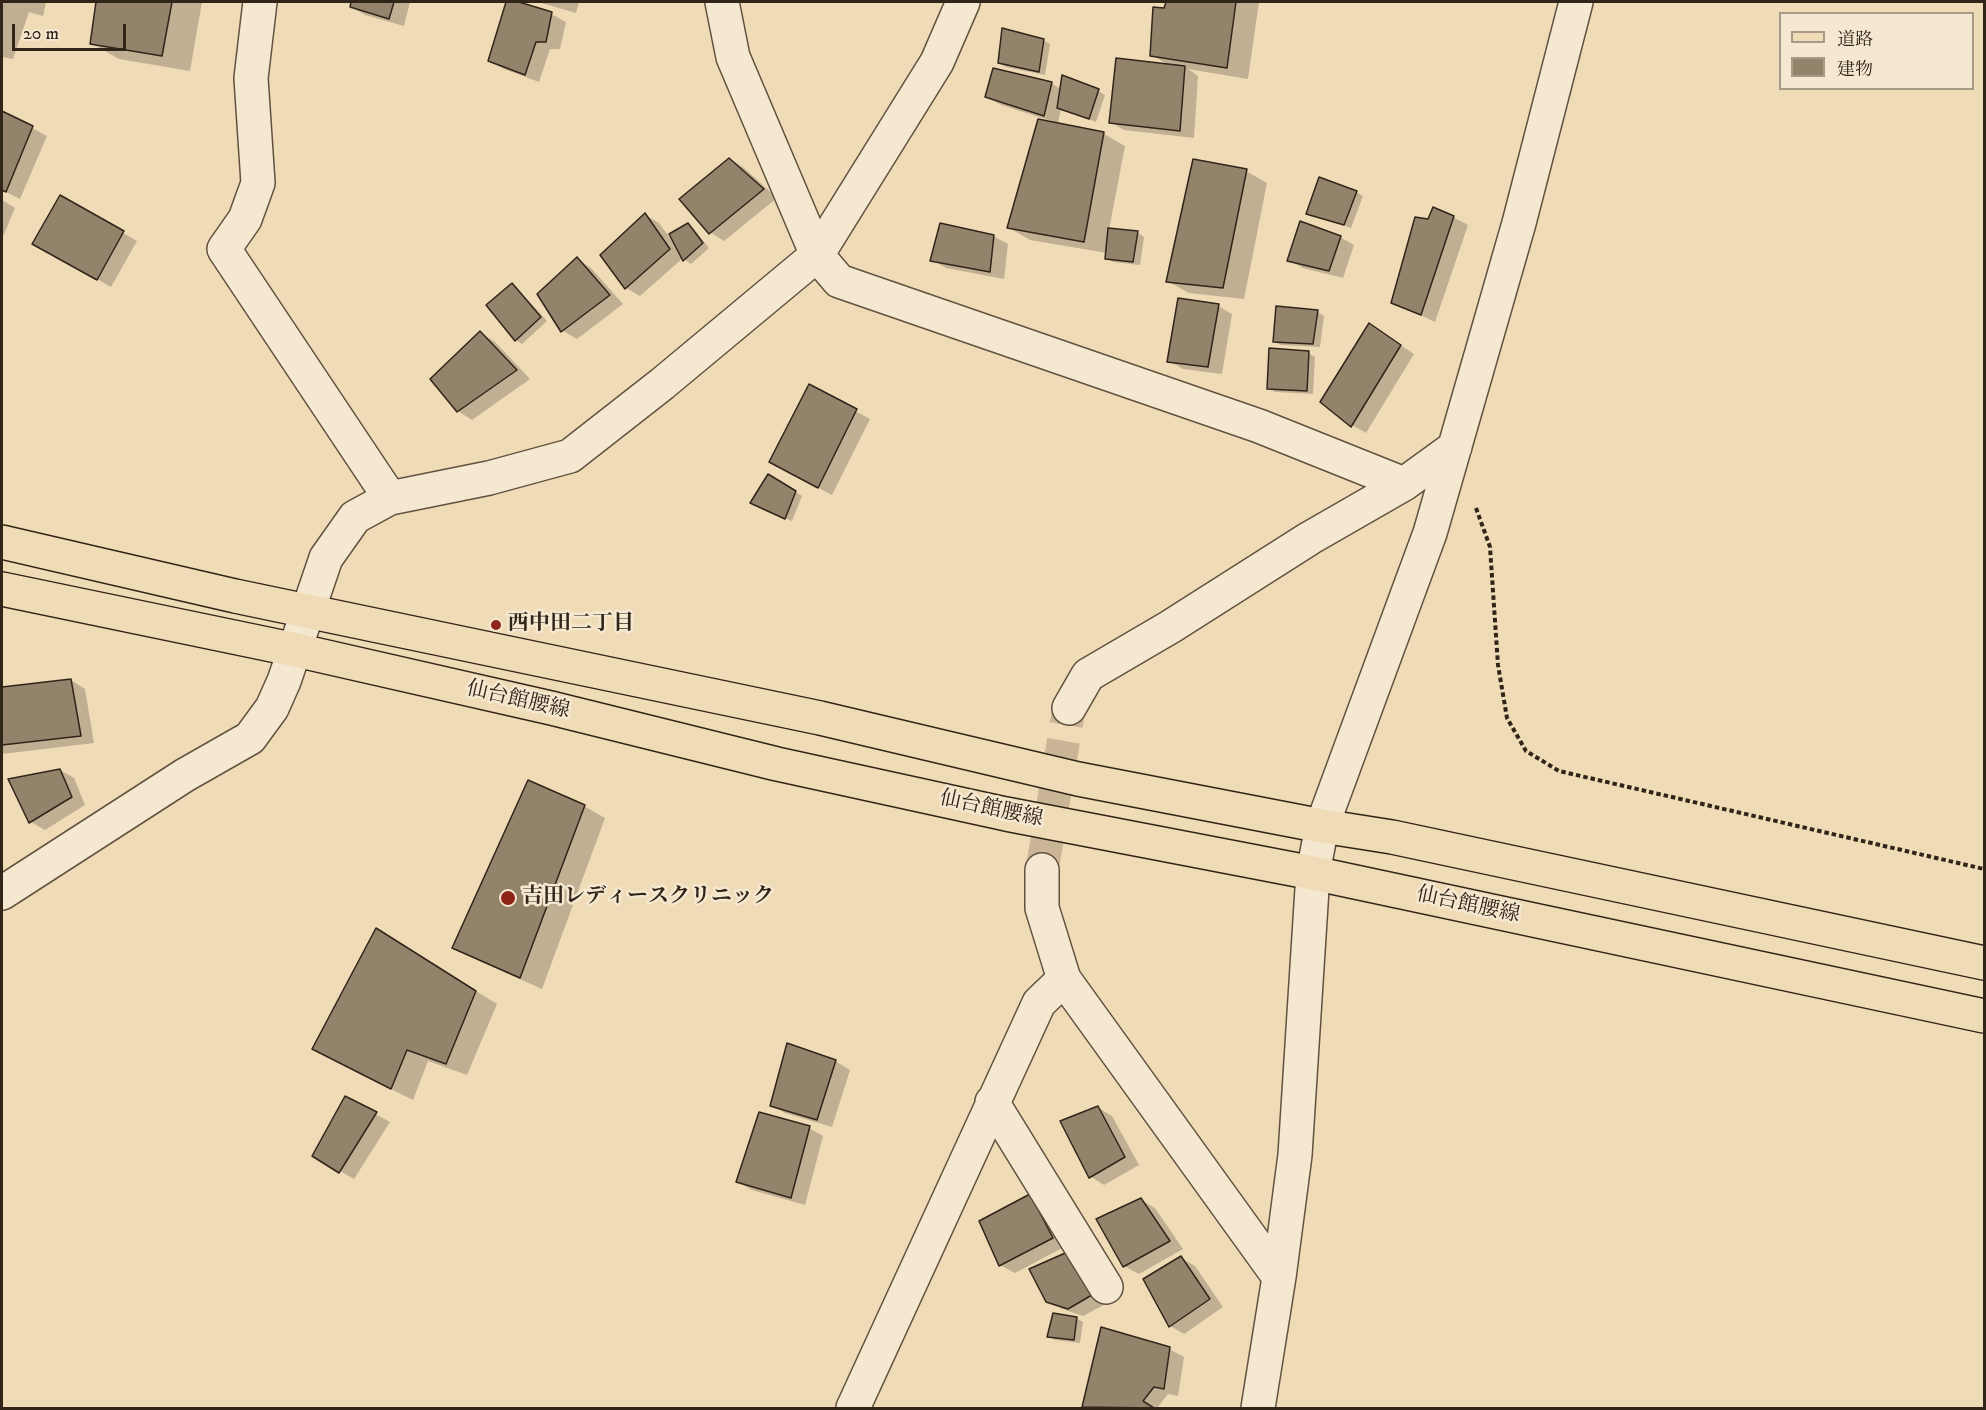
<!DOCTYPE html>
<meta charset="utf-8">
<style>
body{margin:0}
#map{position:relative;width:1986px;height:1410px;overflow:hidden;background:#f0dbb7;font-family:"IM FELL DW Pica","Noto Serif JP",serif}
canvas{display:block}
.frame{position:absolute;inset:0;border:3px solid #312419;pointer-events:none}
.legend{position:absolute;left:1779px;top:12px;width:195px;height:78px;box-sizing:border-box;background:#f5e8d0;border:2px solid #a79a87;margin:0;padding:8px 10px;list-style:none;font-size:18px;color:#312419}
.legend li{display:flex;align-items:center;gap:12px;height:30px}
.legend b{width:30px;border:2px solid #a79a87}
.scale{position:absolute;left:12px;top:24px;width:114px;height:27px;box-sizing:border-box;border:3px solid #312419;border-top:0;padding-left:8px;font-size:18px;line-height:21px;white-space:nowrap;color:#312419;-webkit-text-stroke:4px #f5e8d0;paint-order:stroke}
</style>
<div id="map">
<canvas width="1986" height="1410"></canvas>
<div class="frame"></div>
<ul class="legend">
<li><b style="height:8px;background:#f0dbb7"></b>道路</li>
<li><b style="height:16px;background:#94836b"></b>建物</li>
</ul>
<div class="scale">20 m</div>
</div>
<script>
const context = document.querySelector('canvas').getContext('2d');
context.lineJoin = 'round';
function paint(path, color) { context.fillStyle = color; context.fill(path, 'evenodd'); }
const toPath = rows => new Path2D(rows.map(r => 'M' + r).join(''));
function stroke(path, color, width, dash) { context.strokeStyle = color; context.lineWidth = width; context.lineCap = dash ? 'butt' : 'round'; context.setLineDash(dash || []); context.stroke(path); }
function label(font, color, halo, rows, align = 'center') {
  context.font = font + ' "IM FELL DW Pica","Noto Serif JP",serif'; context.lineWidth = 5; context.setLineDash([]); context.textBaseline = 'middle'; context.strokeStyle = halo; context.fillStyle = color; for (const [text, x, y, turn = 0] of rows) {
    context.save(); context.translate(x, y); context.rotate((+turn || 0) * Math.PI / 180); context.textAlign = isNaN(turn) ? turn : align; if (halo) context.strokeText(text, 0, 0); context.fillText(text, 0, 0); context.restore();
  }
}
paint(toPath([
 [2,2,46,2,43,16,29,12,13,59,2,57],
 [97,2,202,2,190,71,119,59,91,43],
 [353,2,410,2,404,26,365,15,351,7],
 [508,2,514,2,551,14,566,22,560,49,550,49,539,82,504,69,490,61],
 [538,2,579,2,576,13],
 [1167,2,1259,2,1248,79,1188,69,1198,76,1194,138,1124,130,1110,122,1171,66,1151,55],
 [1043,40,1050,44,1045,75,1006,67,999,63],
 [1051,83,1061,89,1098,91,1105,95,1096,122,1061,109,1058,123,1001,105,987,97],
 [2,112,47,136,20,199,2,190],
 [1104,134,1125,146,1109,230,1138,233,1144,237,1140,265,1113,262,1107,258,1107,253,1030,240,1009,228],
 [730,159,744,168,777,198,724,241,710,232],
 [1246,171,1267,183,1244,299,1189,293,1167,281],
 [1356,192,1363,196,1351,228,1308,213],
 [60,197,137,241,111,287,34,243],
 [2,200,15,208,2,239],
 [645,215,659,223,673,242,688,225,694,229,709,248,691,264,683,258,640,296,626,288],
 [1453,217,1468,225,1435,322,1393,302],
 [993,236,1008,244,1004,279,946,268,932,260],
 [1340,237,1354,245,1343,278,1303,268,1289,260],
 [577,259,591,268,623,304,577,339,563,331,539,294],
 [512,285,518,289,547,321,522,344,516,340],
 [1218,306,1232,314,1222,374,1183,369,1169,361],
 [1318,312,1324,316,1320,347,1281,345,1275,342],
 [1370,325,1414,354,1366,433,1352,425,1322,401],
 [480,333,494,341,530,379,472,420,458,411,432,379],
 [1308,353,1315,357,1313,394,1275,392,1269,388],
 [809,386,870,419,832,495,785,470],
 [768,476,802,496,792,521,758,507],
 [71,680,85,689,94,743,2,754,2,688],
 [60,770,74,778,85,805,45,830,31,822],
 [584,806,605,818,542,989,475,959,454,947],
 [398,943,497,1004,467,1075,428,1061,413,1100,335,1061],
 [835,1061,850,1070,832,1127,785,1113,771,1105],
 [345,1098,390,1122,354,1179,340,1171],
 [1097,1107,1112,1116,1139,1165,1104,1185,1090,1176],
 [809,1128,823,1136,805,1205,752,1190,738,1182],
 [1030,1196,1066,1246,1015,1273,1000,1265],
 [1141,1200,1155,1208,1183,1249,1139,1274,1124,1266],
 [1181,1258,1195,1266,1223,1307,1184,1334,1170,1326],
 [1086,1260,1111,1301,1083,1316,1062,1309,1047,1301],
 [1076,1318,1083,1322,1080,1343,1055,1340,1049,1336],
 [1169,1349,1184,1357,1178,1396,1168,1394,1157,1408,1087,1408,1084,1407]
]), '#0003');
const building = toPath([
 [96,2,172,2,162,56,90,44,96,2],
 [351,2,394,2,389,19,350,7,351,2],
 [506,2,519,2,552,12,546,42,536,42,525,75,488,61,506,2],
 [1166,2,1236,2,1227,68,1150,56,1153,7,1164,8,1166,2],
 [1002,28,1044,39,1039,72,998,63,1002,28],
 [1116,58,1185,66,1180,131,1109,123,1116,58],
 [993,68,1052,82,1044,116,985,97,993,68],
 [1062,75,1099,89,1089,119,1057,108,1062,75],
 [2,111,33,126,6,192,2,190,2,111],
 [1038,119,1104,132,1084,242,1007,228,1038,119],
 [729,158,764,189,709,234,679,199,729,158],
 [1193,159,1247,169,1223,288,1166,282,1193,159],
 [1319,177,1357,191,1344,225,1306,214,1319,177],
 [60,195,124,231,97,280,32,244,60,195],
 [1433,207,1454,216,1421,315,1391,303,1415,217,1428,219,1433,207],
 [645,213,670,249,625,289,600,255,645,213],
 [1300,221,1341,236,1329,271,1287,261,1300,221],
 [688,223,703,243,683,261,669,234,688,223],
 [940,223,994,235,990,272,930,261,940,223],
 [1108,228,1138,231,1133,262,1105,259,1108,228],
 [577,257,610,295,561,332,537,294,577,257],
 [512,283,541,317,515,341,486,305,512,283],
 [1178,298,1219,304,1208,367,1167,362,1178,298],
 [1276,306,1318,310,1313,344,1273,342,1276,306],
 [1369,323,1401,345,1351,427,1320,402,1369,323],
 [480,331,517,370,457,412,430,379,480,331],
 [1269,348,1309,351,1307,391,1267,389,1269,348],
 [809,384,857,409,818,488,769,462,809,384],
 [768,474,796,491,785,519,750,503,768,474],
 [71,679,81,736,2,745,2,687,71,679],
 [60,769,72,797,29,823,8,779,60,769],
 [528,780,585,805,520,978,452,948,528,780],
 [376,928,476,991,446,1064,407,1050,391,1089,312,1049,376,928],
 [787,1043,836,1060,817,1120,770,1106,787,1043],
 [345,1096,377,1112,339,1173,312,1156,345,1096],
 [1098,1106,1125,1157,1089,1178,1060,1121,1098,1106],
 [759,1112,810,1126,791,1198,736,1182,759,1112],
 [1030,1194,1053,1238,999,1266,979,1221,1030,1194],
 [1141,1198,1170,1241,1123,1267,1096,1219,1141,1198],
 [1072,1250,1097,1292,1068,1309,1046,1302,1029,1269,1072,1250],
 [1181,1256,1210,1299,1169,1327,1143,1279,1181,1256],
 [1053,1313,1077,1317,1074,1340,1047,1337,1053,1313],
 [1101,1327,1170,1347,1164,1389,1154,1387,1143,1401,1154,1408,1082,1407,1101,1327]
]);
paint(building, '#94836b');
stroke(building, '#312419', 1.5);
stroke(toPath([
 [1042,870,1069,708]
]), '#cab697', 33, [33, 16]);
const minor = toPath([
 [260,2,251,78,258,183,245,219,224,249,390,498],
 [722,2,733,57,817,255,839,281,1259,426,1404,484],
 [1069,708,1088,675,1170,627,1310,538,1404,484,1455,447],
 [1042,870,1042,908,1064,979,1279,1277],
 [2,893,185,775,250,738,272,708,284,681,326,558,355,517,390,498,489,478,570,456,662,384,817,255,937,62,963,2],
 [992,1102,1106,1287],
 [853,1408,1039,1003,1064,979],
 [1258,1408,1279,1277,1295,1155,1313,873,1322,826,1430,533,1519,223,1576,2]
]);
const major = toPath([
 [2,542,235,596,820,718,1078,779,1322,826,1392,837,1984,963],
 [2,589,296,650,551,708,777,764,1006,814,1313,873,1984,1016]
]);
stroke(minor, '#615240', 36);
stroke(major, '#312419', 36);
stroke(toPath([
 [1476,508,1490,547,1498,665,1507,718,1526,751,1559,771,1984,869]
]), '#312419', 4, [4.5, 3]);
stroke(minor, '#f5e8d0', 33);
stroke(major, '#f0dbb7', 33);
for (const [x, y, r, color] of [
 [496,625,6,"#8f2418"],
 [508,898,8,"#8f2418"]
]) { const dot = new Path2D(); dot.arc(x, y, r, 0, 2 * Math.PI); context.fillStyle = color; context.fill(dot); stroke(dot, '#f5e8d0', 2); }
label('bold 21px', '#312419', '#f5e8d0', [
 ["西中田二丁目",508,625],
 ["吉田レディースクリニック",522,898]
], 'left');
label('21px', '#312419', '#f5e8d0', [
 ["仙台館腰線",518,701,13],
 ["仙台館腰線",991,810,12],
 ["仙台館腰線",1468,906,12]
]);
</script>
